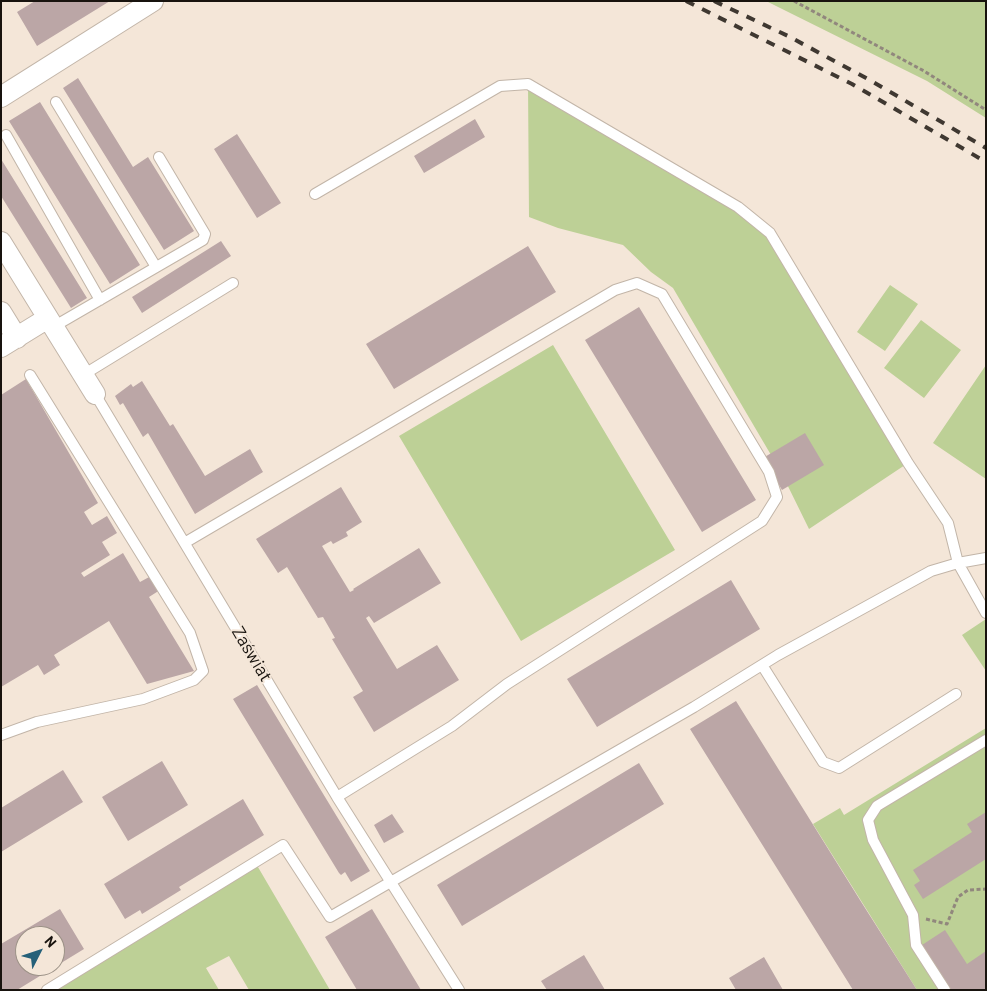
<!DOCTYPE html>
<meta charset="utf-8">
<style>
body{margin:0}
#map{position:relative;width:987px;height:991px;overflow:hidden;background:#f4e6d8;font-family:Barlow,sans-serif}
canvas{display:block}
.frame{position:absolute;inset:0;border:2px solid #18130e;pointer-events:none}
.north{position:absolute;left:15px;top:926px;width:50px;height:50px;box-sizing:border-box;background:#f4e6d8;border:1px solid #9c9287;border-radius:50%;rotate:49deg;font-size:14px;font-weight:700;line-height:20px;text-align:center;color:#18130e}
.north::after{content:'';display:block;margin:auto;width:18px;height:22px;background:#256079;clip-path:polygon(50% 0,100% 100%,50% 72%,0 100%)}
</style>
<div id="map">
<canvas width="987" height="991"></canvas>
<div class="frame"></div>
<div class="north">N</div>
</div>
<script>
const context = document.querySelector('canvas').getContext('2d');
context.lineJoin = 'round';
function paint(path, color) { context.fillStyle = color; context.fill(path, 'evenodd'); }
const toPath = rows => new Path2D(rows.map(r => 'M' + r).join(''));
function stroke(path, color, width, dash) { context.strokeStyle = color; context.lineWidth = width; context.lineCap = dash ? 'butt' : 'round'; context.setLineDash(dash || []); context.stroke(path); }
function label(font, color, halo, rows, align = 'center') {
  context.font = font + ' Barlow,sans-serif'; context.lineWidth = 4; context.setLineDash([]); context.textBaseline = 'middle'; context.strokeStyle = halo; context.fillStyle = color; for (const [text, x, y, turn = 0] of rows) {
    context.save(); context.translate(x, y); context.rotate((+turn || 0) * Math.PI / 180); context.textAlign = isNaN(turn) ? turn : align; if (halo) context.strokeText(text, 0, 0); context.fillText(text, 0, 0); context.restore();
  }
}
paint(toPath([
 [766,1,986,1,986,118,927,81],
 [528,84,738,207,770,233,908,463,809,529,781,472,673,288,651,272,623,245,558,228,529,217],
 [890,285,918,304,885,351,857,332],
 [921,320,961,350,924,398,884,368],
 [553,345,675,550,521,641,399,436],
 [986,365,986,479,933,443],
 [986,619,986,671,962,635],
 [986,728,986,990,917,990,813,824,840,808,844,815],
 [255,862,330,990,249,990,229,956,206,968,219,990,47,990]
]), '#bdd096');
paint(toPath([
 [35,1,110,1,37,46,17,12],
 [78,78,133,167,148,157,194,231,164,250,63,88],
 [40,102,140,265,110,284,9,121],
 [475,119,485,137,424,173,414,156],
 [237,134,281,203,257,218,214,149],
 [1,159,87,298,71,308,1,196],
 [221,241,231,256,142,313,132,297],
 [528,246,556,292,394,389,366,344],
 [639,307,756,500,702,532,585,340],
 [26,379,98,503,84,512,92,525,107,516,117,533,102,542,110,555,81,573,84,577,123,553,140,582,151,576,160,590,149,597,194,671,147,684,109,621,54,655,60,665,44,675,38,665,1,687,1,395],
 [142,381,170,426,173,424,205,476,250,449,263,472,195,514,148,433,143,437,123,403,120,405,115,396,131,384,133,387],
 [805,433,824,465,782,490,763,458],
 [341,487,362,522,346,532,348,536,333,544,331,541,322,546,350,592,354,590,353,589,419,548,441,583,374,623,369,616,366,618,397,669,437,645,459,680,374,732,353,697,363,691,332,639,335,638,323,617,318,618,287,567,278,573,256,539],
 [731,580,760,629,597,727,567,679],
 [257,685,370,871,351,882,345,872,341,875,339,873,233,699],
 [736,701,860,900,917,990,853,990,690,729],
 [162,761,188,805,128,841,102,797],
 [639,763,664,804,462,926,437,885],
 [63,770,83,802,1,852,1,808],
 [243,799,264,835,179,887,181,890,142,914,140,910,125,919,104,884],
 [986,812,986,859,923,899,914,885,920,881,913,870,972,832,967,824],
 [392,814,404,832,384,843,374,825],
 [60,909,84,949,17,990,1,990,1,944],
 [25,936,55,936,55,966,25,966],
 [372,909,421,990,357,990,325,937],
 [945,930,967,964,986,951,986,990,951,990,922,945],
 [584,955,605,990,547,990,541,981],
 [764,957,783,990,736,990,729,978]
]), '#bba6a6');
const service = toPath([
 [56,102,156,267],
 [6,135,100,300],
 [315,194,500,86,528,84,738,207,770,233,908,463,948,523,958,563,986,613],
 [53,327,203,240,205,234,159,157],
 [83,375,233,283],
 [95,394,337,797,459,990],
 [186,542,615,290,637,283,662,294,769,472,777,497,762,521,507,684,452,726,337,797],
 [762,665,823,762,839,768,956,694],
 [1,735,37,722,143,699,194,680,203,671,190,633,30,375],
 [47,990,283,845,330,917,694,707,778,655,931,571,958,563,986,558],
 [945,990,916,945,913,915,873,840,868,820,877,806,986,740]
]);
const minor = toPath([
 [1,97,153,1],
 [1,242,95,394],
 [1,312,17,338],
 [1,347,48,318]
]);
stroke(service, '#c2b5a8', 12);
stroke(minor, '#c2b5a8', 22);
stroke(toPath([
 [794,1,924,71,986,110],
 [926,919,947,924,958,897,968,890,986,889]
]), '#91877d', 3, [4, 2.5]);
stroke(service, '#fff', 10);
stroke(minor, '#fff', 20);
stroke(toPath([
 [686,1,852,84,986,162],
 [714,1,788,36,868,79,986,148]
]), '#3f3831', 4, [9, 9]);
label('18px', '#18130e', '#f4e6d8', [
 ["Zaświat",252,654,59]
]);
</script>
